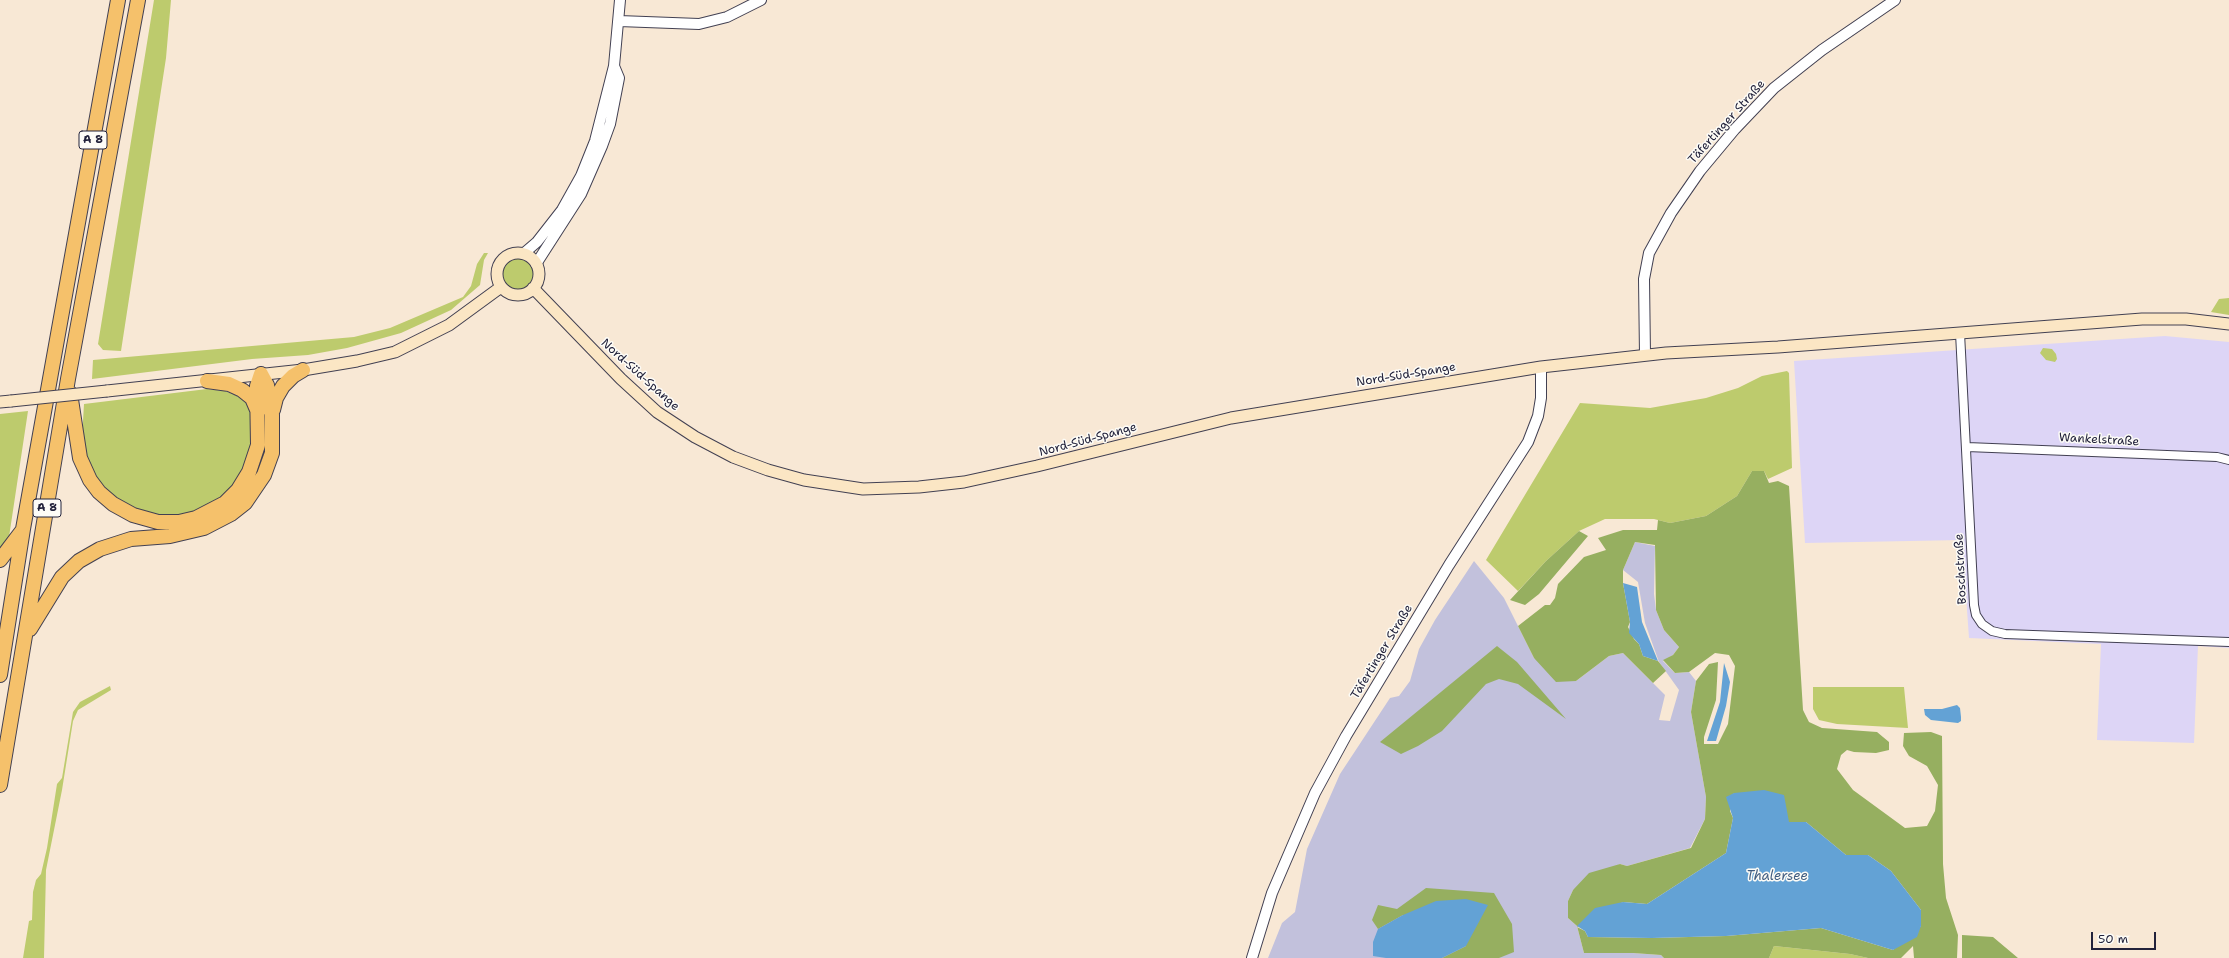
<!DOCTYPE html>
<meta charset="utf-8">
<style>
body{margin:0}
#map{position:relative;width:2229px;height:958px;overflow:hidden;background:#f8e8d5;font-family:"Shantell Sans",sans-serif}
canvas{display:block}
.scale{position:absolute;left:2091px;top:932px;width:65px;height:18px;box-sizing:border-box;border:2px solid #22223b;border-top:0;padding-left:5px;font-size:12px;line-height:14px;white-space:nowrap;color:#22223b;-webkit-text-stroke:3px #fdfcf7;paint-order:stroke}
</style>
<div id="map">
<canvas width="2229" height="958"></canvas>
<div class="scale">50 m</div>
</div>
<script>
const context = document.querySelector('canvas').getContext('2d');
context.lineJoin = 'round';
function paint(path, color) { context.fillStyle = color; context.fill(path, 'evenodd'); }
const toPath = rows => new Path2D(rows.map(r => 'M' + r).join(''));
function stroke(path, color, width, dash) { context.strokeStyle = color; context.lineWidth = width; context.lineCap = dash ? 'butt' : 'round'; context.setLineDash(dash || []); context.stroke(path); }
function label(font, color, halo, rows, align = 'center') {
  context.font = font + ' "Shantell Sans",sans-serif'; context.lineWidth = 3; context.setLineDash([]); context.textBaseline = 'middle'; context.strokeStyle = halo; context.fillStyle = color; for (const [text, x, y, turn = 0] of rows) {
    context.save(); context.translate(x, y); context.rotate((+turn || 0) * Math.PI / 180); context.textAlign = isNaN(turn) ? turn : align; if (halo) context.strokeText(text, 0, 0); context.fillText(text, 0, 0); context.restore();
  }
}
paint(toPath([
 [2165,336,2229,342,2229,648,2198,646,2194,743,2097,740,2101,644,1969,638,1962,540,1805,543,1794,361]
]), '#ddd5f6');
paint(toPath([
 [1635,542,1655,546,1654,594,1656,610,1664,630,1679,647,1673,655,1663,661,1675,673,1689,672,1696,681,1691,712,1706,797,1705,819,1690,848,1627,866,1620,864,1573,890,1568,901,1568,918,1577,926,1584,953,1633,953,1661,955,1664,958,1268,958,1282,923,1295,912,1307,849,1340,774,1390,698,1399,696,1410,681,1419,649,1435,620,1474,561,1504,598,1534,658,1576,681,1609,656,1623,653,1665,695,1659,720,1670,721,1679,690,1659,662,1645,623,1638,582,1623,570]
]), '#c2c1dc');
paint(toPath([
 [154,0,171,0,166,58,121,351,103,350,98,344],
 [484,253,488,253,484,260,480,285,451,310,401,333,347,348,308,355,252,359,92,379,93,360,354,337,390,328,463,297,471,286,477,264],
 '501 274a17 17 0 1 1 34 0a17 17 0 1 1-34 0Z',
 [2229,298,2229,315,2211,312,2219,299],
 [2043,348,2052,349,2056,354,2057,359,2055,362,2046,360,2040,353],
 [1787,371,1789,373,1792,468,1768,479,1764,471,1752,471,1737,496,1706,516,1670,523,1654,519,1605,519,1579,531,1546,561,1518,591,1486,560,1580,403,1650,408,1706,398,1738,388,1762,376],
 [207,389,225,391,249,401,256,416,251,466,223,500,189,515,149,515,131,507,110,493,94,475,86,455,82,438,84,404],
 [28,411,9,537,0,551,0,414],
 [110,686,111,690,78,710,73,721,62,790,46,870,44,958,23,958,29,921,32,920,33,892,36,880,41,874,47,848,57,784,62,778,73,712,80,702],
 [1813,687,1904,687,1908,728,1837,724,1819,720,1813,709],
 [1774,946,1850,954,1868,958,1769,958]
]), '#bdcb6d');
paint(toPath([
 [1752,471,1764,471,1769,483,1778,481,1789,486,1803,710,1809,722,1822,728,1877,732,1889,742,1889,750,1876,753,1854,752,1847,750,1841,755,1837,769,1853,790,1905,828,1927,826,1935,811,1938,785,1927,766,1909,756,1903,746,1904,733,1931,732,1942,736,1943,864,1946,898,1958,935,1957,958,1914,958,1913,946,1901,958,1868,958,1850,954,1774,946,1769,958,1664,958,1661,955,1633,953,1584,953,1577,926,1568,918,1568,901,1573,890,1589,873,1620,864,1627,866,1691,848,1705,819,1706,797,1691,712,1696,681,1709,664,1718,662,1716,700,1704,737,1704,744,1718,744,1728,724,1735,666,1729,655,1715,653,1689,672,1675,673,1663,660,1673,655,1679,647,1664,630,1656,610,1655,545,1635,542,1623,570,1623,583,1630,622,1628,627,1634,639,1639,644,1643,656,1658,661,1666,671,1653,683,1623,653,1609,656,1576,681,1556,682,1534,658,1518,626,1545,605,1550,605,1555,598,1558,584,1584,557,1606,550,1598,538,1623,530,1657,530,1658,520,1670,523,1706,516,1737,496],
 [1734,793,1742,793,1786,812,1788,822,1806,822,1846,855,1868,855,1891,871,1921,910,1921,926,1893,950,1821,928,1726,936,1652,938,1588,937,1585,931,1577,927,1623,902,1647,904,1726,853,1733,818,1730,811],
 [1579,531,1588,536,1539,594,1525,605,1510,600,1546,561],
 [1497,646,1517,662,1566,719,1518,684,1499,679,1486,684,1442,731,1418,746,1401,754,1380,742],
 [1426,888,1494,893,1512,924,1514,952,1499,958,1442,958,1466,946,1403,915,1378,929,1372,920,1378,905,1397,909],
 [1962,935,1993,937,2018,958,1962,958]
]), '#96af60');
paint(toPath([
 [1623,583,1637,587,1642,622,1658,661,1643,656,1639,644,1629,633,1630,622],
 [1724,663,1730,682,1726,706,1716,741,1707,741,1720,702],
 [1957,705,1960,708,1961,717,1961,721,1958,723,1931,720,1925,715,1924,709,1942,709],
 [1764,790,1784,795,1789,822,1806,822,1846,855,1868,855,1891,871,1921,910,1921,926,1917,937,1893,950,1821,928,1726,936,1652,938,1588,937,1585,931,1577,926,1595,908,1623,902,1647,904,1726,853,1733,818,1726,797,1734,793],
 [1466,899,1488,905,1466,946,1442,958,1386,958,1373,956,1373,942,1378,929,1403,915,1436,901]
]), '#63a2d5');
const minor = toPath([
 [1960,333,1974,605,1976,615,1982,624,1992,631,2005,634,2229,642],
 [1967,447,2217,457,2229,460]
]);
const tertiary = toPath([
 [619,21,699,24,727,17,761,0],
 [523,254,537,242,562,210,581,176,595,141,614,66,620,0],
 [536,264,581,194,602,146,610,124,619,78,614,66],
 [1645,355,1644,279,1649,253,1671,213,1700,171,1735,129,1774,88,1822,50,1895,0],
 [1252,958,1272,893,1315,793,1346,736,1449,565,1528,442,1538,416,1541,398,1541,367]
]);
const secondary = toPath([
 '497 274a21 21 0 1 1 42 0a21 21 0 1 1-42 0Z',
 [533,288,621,379,657,412,695,437,733,457,768,470,804,480,863,489,919,487,964,482,1037,466,1231,418,1541,367,1666,353,1778,347,2142,319,2186,319,2229,324],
 [107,391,303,370,357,361,395,352,449,325,501,287],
 [0,402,11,401]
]);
const motorway = toPath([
 [207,381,229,384,242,390,252,398,258,412],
 [70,393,80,458,90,480,99,492,113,504,133,515,158,522,179,522,196,518,225,503,238,490,249,472,258,445,257,386,261,374],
 [273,410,276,398,283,386,293,376,303,370],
 [0,560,22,531],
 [30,629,62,577,79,561,100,549,131,539,170,536,204,528,231,514,245,503,264,475,272,453,272,415,267,385,261,374],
 [0,675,23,529,118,0],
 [0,785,68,379,138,0]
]);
stroke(minor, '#424052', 10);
stroke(tertiary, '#424052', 12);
stroke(secondary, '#424052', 13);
stroke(motorway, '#424052', 16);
stroke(minor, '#fff', 8);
stroke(tertiary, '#fff', 10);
stroke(secondary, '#fbe6c4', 11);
stroke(motorway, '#f5c16b', 14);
const secondaryBridge = toPath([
 [11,401,107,391]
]);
stroke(secondaryBridge, '#424052', 13, []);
stroke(secondaryBridge, '#fbe6c4', 11);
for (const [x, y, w] of [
 [93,140,28],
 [47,508,28]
]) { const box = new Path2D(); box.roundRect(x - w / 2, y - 9, w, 18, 3); context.fillStyle = '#fdfcf7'; context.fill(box); stroke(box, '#22223b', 1); }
label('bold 11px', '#22223b', null, [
 ["A 8",93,140],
 ["A 8",47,508]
]);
label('12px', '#22223b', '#fdfcf7', [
 ["Täfertinger Straße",1727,122,-48],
 ["Nord-Süd-Spange",640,375,42],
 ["Nord-Süd-Spange",1406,375,-9],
 ["Nord-Süd-Spange",1088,440,-15],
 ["Wankelstraße",2099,440,3],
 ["Boschstraße",1961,569,-93],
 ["Täfertinger Straße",1382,652,-59]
]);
label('italic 13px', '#3f5c80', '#fdfcf7', [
 ["Thalersee",1777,877]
]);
</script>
